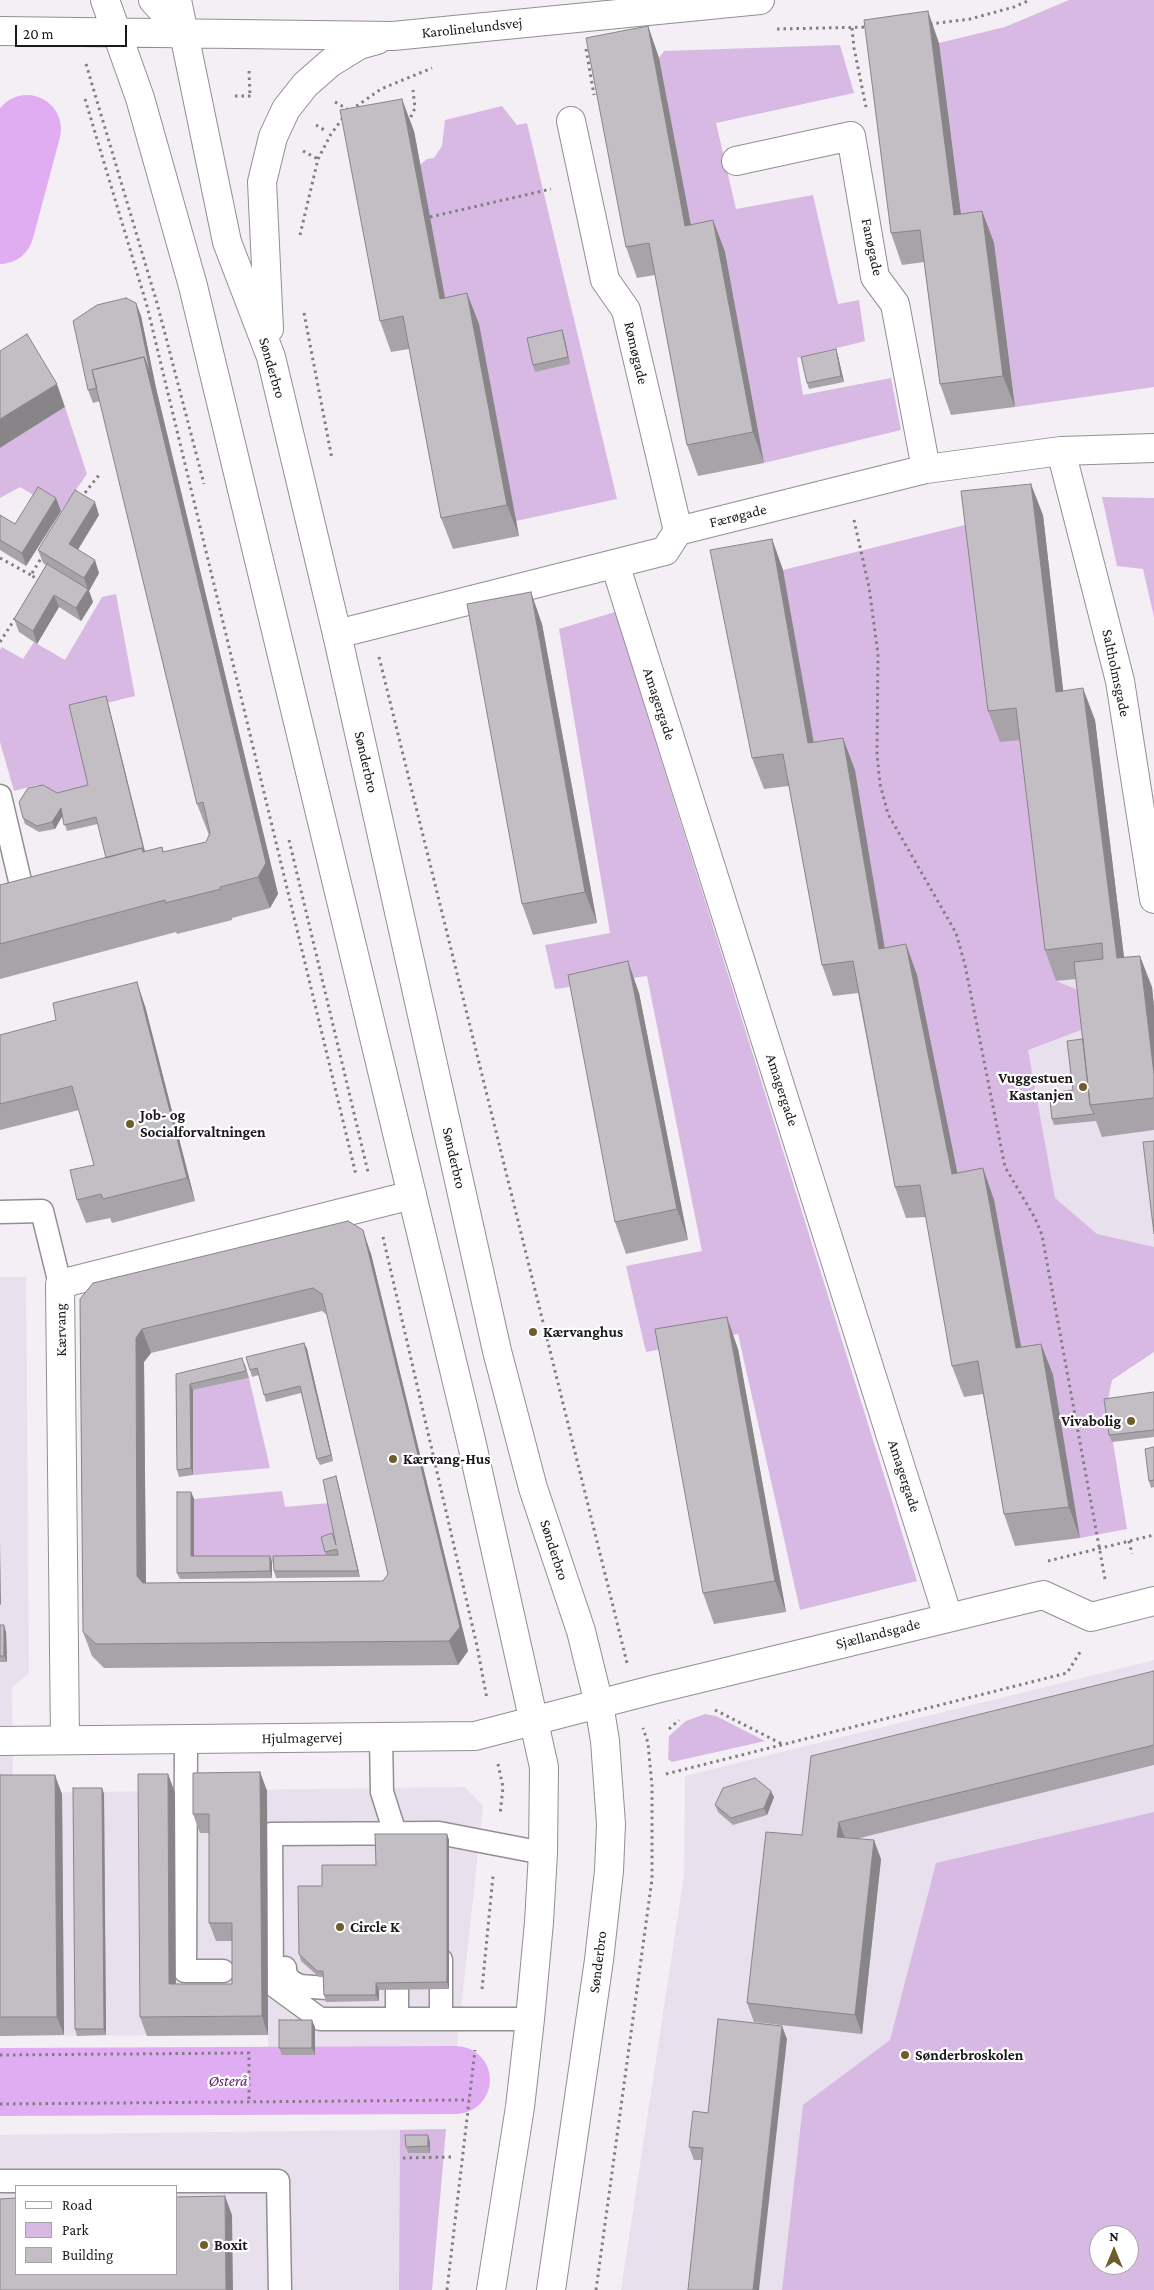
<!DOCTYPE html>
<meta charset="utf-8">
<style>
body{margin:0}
#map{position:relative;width:1154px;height:2290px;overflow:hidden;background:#f3eff5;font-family:"Crimson Pro",serif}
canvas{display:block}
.legend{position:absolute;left:15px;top:2185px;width:162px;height:90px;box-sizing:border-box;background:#fff;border:1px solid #a4a3a4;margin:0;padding:6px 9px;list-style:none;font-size:15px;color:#1b191c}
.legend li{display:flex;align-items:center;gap:10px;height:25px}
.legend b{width:25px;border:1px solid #a4a3a4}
.north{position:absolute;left:1089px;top:2225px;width:50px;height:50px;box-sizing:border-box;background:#fff;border:1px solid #a4a3a4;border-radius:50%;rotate:0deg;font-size:14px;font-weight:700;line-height:20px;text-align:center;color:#1b191c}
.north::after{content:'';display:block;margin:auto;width:18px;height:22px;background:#6d5d2b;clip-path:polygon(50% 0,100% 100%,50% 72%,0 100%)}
.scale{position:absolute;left:15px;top:25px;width:112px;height:22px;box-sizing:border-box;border:2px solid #1b191c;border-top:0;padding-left:6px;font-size:15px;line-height:18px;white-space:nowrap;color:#1b191c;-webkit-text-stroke:4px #fff;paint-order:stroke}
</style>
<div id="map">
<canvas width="1154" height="2290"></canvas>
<ul class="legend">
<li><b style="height:6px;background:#fff"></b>Road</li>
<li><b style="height:14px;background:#d8b9e4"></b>Park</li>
<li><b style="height:14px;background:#c2bec4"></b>Building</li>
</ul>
<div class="north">N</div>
<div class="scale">20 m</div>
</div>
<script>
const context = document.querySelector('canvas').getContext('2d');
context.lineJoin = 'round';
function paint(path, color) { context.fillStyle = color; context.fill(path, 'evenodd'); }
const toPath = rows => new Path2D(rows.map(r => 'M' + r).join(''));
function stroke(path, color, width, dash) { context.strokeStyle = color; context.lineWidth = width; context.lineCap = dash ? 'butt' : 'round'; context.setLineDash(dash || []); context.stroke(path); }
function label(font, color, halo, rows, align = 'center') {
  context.font = font + ' "Crimson Pro",serif'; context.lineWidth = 4.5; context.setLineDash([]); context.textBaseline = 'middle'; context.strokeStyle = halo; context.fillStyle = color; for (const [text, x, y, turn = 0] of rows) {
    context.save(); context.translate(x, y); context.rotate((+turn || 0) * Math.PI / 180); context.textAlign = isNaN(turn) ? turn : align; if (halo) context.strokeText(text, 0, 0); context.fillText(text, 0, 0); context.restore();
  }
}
paint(toPath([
 [1113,974,1128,989,1152,987,1154,1007,1154,1290,1052,1199,995,993,1056,981],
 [0,1277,26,1277,29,1673,12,1688,13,1793,465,1787,483,1806,456,2056,269,2057,268,2035,0,2036],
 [1154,1660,1154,2290,621,2290,684,1875,685,1776],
 [1099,2235,1129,2235,1129,2265,1099,2265],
 [446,2129,432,2290,0,2290,0,2135],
 [16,2186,176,2186,176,2274,16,2274]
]), '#e9e0ed');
paint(toPath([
 [1069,0,1154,0,1154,387,1015,407,994,243,965,246,939,43,1005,27],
 [840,45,854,93,716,123,736,209,813,195,838,304,859,300,865,341,797,358,803,395,891,378,901,430,764,463,725,252,697,257,659,58,664,51],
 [502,106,517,125,527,123,617,499,516,521,479,325,451,330,420,165,427,159,434,158,442,146,445,120],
 [65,407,87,474,61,511,20,487,0,498,0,448],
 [1102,497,1154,498,1154,617,1143,569,1117,566],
 [973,523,1027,740,1056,981,1085,993,1089,1027,1028,1050,1055,1198,1097,1234,1154,1247,1154,1352,1112,1380,1107,1405,1127,1529,1080,1538,1053,1376,1027,1379,963,1205,890,981,855,770,819,774,783,570],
 [116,594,135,696,71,712,91,792,59,800,40,793,37,785,14,791,0,742,0,650,2,647,23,659,34,642,65,660,102,597],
 [615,612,917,1581,800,1610,738,1334,646,1352,626,1266,702,1251,647,976,555,989,545,945,610,933,559,629],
 [249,1378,270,1468,193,1475,193,1390],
 [282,1491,285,1507,329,1503,340,1562,194,1563,194,1499],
 [705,1714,716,1716,765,1741,672,1762,668,1759,669,1736,686,1721],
 [1154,1812,1154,2290,782,2290,803,2105,890,2040,936,1863],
 [1099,2235,1129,2235,1129,2265,1099,2265],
 [446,2129,432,2290,399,2290,400,2130]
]), '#d8b9e4');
stroke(toPath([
 [0,230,27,129],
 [0,2082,456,2080]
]), '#e0adf3', 68);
const lane = toPath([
 [0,796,21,885],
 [0,1212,42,1211,60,1284],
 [381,1737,382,1792,395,1833,395,1847],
 [186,1739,185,1971,223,1971],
 [397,1958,397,2019],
 [441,1960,441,2019],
 [285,1968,285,1973,290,1981,300,1986,326,1988],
 [530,2019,320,2019,272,1984,271,1834,439,1833,543,1853],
 [0,2181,278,2181,280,2290]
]);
const street = toPath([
 [571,121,605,280,626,310,678,531],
 [736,161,851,136,875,277,895,304,926,469],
 [1061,451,1120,681,1154,899],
 [615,564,948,1617],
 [337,634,665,551,678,531,926,469,1061,451,1154,448],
 [65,1740,60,1284,412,1195],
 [0,1741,475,1736,656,1689,1043,1595,1091,1617,1154,1601]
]);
const secondary = toPath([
 [105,0,140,98,193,286,471,1440,544,1767,543,1853,539,1922,530,2019,520,2107,491,2290],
 [153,0,183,33],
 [177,0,227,242,271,357,337,634,497,1351,533,1488,581,1631,599,1704,605,1741,611,1824,609,1871,599,1960,551,2290],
 [0,31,393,36,760,0],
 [269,329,262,182,273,137,286,109,305,85,330,63,359,45,377,40]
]);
stroke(lane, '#928e94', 25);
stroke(street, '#928e94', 30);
stroke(secondary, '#928e94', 30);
stroke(toPath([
 [930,24,970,19,1014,7,1030,0],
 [852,28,854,48,866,107],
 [777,29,869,27],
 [586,49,594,95],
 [86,64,157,303,204,484],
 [249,71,250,96],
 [235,96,254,96],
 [85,99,147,306,356,1175],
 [335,102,349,110],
 [351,110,381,89,432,68],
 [408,123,415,108,413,90],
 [316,125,326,131],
 [303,151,318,159],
 [430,217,551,189],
 [300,235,318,159,331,134,343,118],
 [304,313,332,459],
 [81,498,99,475],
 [854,520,869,587,878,654,877,754,880,784,888,814,956,933,965,965,1005,1167,1035,1218,1042,1235,1105,1579],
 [0,558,31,575],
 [40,581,31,575,43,555],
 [0,642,16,617],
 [379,657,627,1663],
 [289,840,368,1172],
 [383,1237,477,1646,487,1699],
 [1129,1541,1132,1554],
 [1048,1561,1154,1535],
 [715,1710,782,1744],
 [669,1729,679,1720],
 [498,1764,503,1787,500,1815],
 [666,1774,1067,1673,1082,1649],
 [482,1989,493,1876],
 [0,2055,249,2053,249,2100],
 [0,2104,469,2100],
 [403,2158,451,2157],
 [447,2290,475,2050],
 [596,2290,652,1879,652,1786,648,1743,643,1728]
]), '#817e82', 3, [2.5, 4]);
stroke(lane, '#fff', 22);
stroke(street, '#fff', 28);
stroke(secondary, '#fff', 28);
paint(toPath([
 [648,26,659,58,691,225,713,220,725,252,764,463,698,476,687,445,655,275,637,278,626,247],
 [939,43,961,214,982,211,994,243,1015,407,951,415,940,384,924,262,902,265,891,233],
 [414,131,445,298,479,324,519,536,453,549,441,518,409,349,391,352,380,321],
 [136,303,141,316,156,388,278,894,270,908,232,918,232,920,177,934,176,932,0,979,0,885,106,858,98,824,67,831,62,816,55,829,39,832,25,824,23,818,57,793,88,785,108,703,145,851,162,847,164,852,206,842,209,835,197,804,100,401,93,403,88,390],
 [564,336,570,364,535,372,533,365],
 [836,349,838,356,844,382,809,389,807,383],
 [61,511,26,566,0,550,0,515,15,524],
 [99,515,78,550,99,573,89,591,93,602,81,621,59,607,37,644,19,632,14,619,46,565,43,563,38,550],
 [1043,515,1063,691,1095,720,1124,957,1152,987,1154,1007,1154,1130,1102,1137,1096,1121,1054,1125,1052,1119,1073,1090,1083,1039,1076,979,1056,981,1045,950,1020,740,1000,742,988,711],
 [772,539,783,570,814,742,855,770,885,948,917,975,957,1173,983,1168,994,1200,1021,1347,1041,1344,1053,1375,1080,1538,1015,1546,1004,1514,983,1394,964,1397,952,1366,926,1217,906,1218,895,1187,858,993,833,996,822,965,789,786,764,789,752,758],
 [542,624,597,923,533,935,522,904],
 [639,993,688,1240,626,1254,615,1222],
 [145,1006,195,1201,112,1223,110,1218,86,1223,77,1200,94,1165,79,1110,0,1130,0,1035],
 [371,1254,468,1651,458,1665,104,1668,92,1656,83,1632,80,1299],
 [322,1311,327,1315,388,1574,383,1581,146,1583,144,1362,151,1353],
 [304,1343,307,1349,333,1461,320,1465,317,1459,301,1393,266,1402,259,1375,252,1377,250,1370],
 [738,1349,786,1612,714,1624,703,1593],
 [245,1364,249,1378,193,1390,193,1475,179,1477,177,1470,176,1374],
 [1154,1392,1154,1437,1112,1442,1109,1435],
 [1154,1447,1154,1487,1151,1488,1149,1481],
 [336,1476,338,1483,360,1577,276,1578,274,1571,326,1555,321,1537,336,1544],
 [191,1492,194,1499,194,1556,272,1562,272,1578,180,1579,177,1573],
 [0,1625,6,1632,7,1662,0,1662],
 [1154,1671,1154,1765,856,1839,881,1859,862,2034,754,2022,747,2003,802,1835],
 [260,1772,267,1791,268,2035,147,2036,140,2017,168,1774,175,1793,175,1984,232,1984,232,1941,216,1941,209,1923,209,1833,200,1833,193,1814],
 [0,1775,62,1794,64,2035,0,2036],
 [102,1788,104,1794,106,2035,77,2036,75,2029],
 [774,1797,767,1815,733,1825,718,1812,715,1805],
 [447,1834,449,1840,449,1989,379,1990,379,2001,326,2002,324,1995,323,1977,319,1977,301,1961,299,1954,322,1886,376,1865],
 [315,2027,315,2055,282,2055,279,2048],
 [787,2039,702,2160,694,2160,689,2147],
 [430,2142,430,2153,408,2153,406,2147]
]), '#a7a3a9');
paint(toPath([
 [928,11,939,43,965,246,954,215],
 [648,26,659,58,697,257,685,226],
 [402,99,414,131,451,330,440,299],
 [982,211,994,243,1015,407,1003,376],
 [713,220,725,252,764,463,753,432],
 [467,293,479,324,519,536,507,505],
 [136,303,141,316,156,388,278,894,270,908,258,877,144,357],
 [562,330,564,336,570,364,568,357],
 [836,349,838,356,844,382,841,376],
 [57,384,65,407,0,448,0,419],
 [1031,484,1043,515,1067,723,1056,692],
 [56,498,61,511,26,566,22,553],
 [95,502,99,515,73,557,69,544],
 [772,539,783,570,819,774,808,743],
 [95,560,99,573,89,591,93,602,81,621,76,608,88,590,84,578],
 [531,592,542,624,597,923,585,892],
 [54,595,59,607,37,644,33,631],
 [1083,688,1095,720,1128,990,1117,958],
 [106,696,108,703,148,865,143,852],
 [843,738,855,770,890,981,879,949],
 [61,808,63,815,55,829,52,822],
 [906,944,917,975,964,1205,952,1174],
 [1140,956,1152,987,1154,1007,1154,1074],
 [628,961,639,993,688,1240,677,1209],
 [137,982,145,1006,195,1201,187,1178],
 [983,1168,994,1200,1027,1379,1016,1348],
 [363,1230,371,1254,468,1651,458,1665,449,1641],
 [727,1317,738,1349,786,1612,775,1581],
 [142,1329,151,1353,144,1362,146,1600,137,1576,136,1338],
 [304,1343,307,1349,333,1461,331,1455],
 [1041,1344,1053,1375,1080,1538,1069,1507],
 [190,1384,193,1390,193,1475,191,1468],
 [336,1476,338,1483,360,1577,358,1571],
 [191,1492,194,1499,194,1563,191,1556],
 [0,1541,1,1605,0,1604],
 [270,1556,272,1562,272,1578,270,1571],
 [4,1625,6,1632,7,1662,4,1656],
 [260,1772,267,1791,268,2035,262,2016],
 [168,1774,175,1793,176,2003,169,1984],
 [55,1775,62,1794,64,2035,57,2017],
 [102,1788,104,1794,106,2035,104,2029],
 [771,1791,774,1797,767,1815,764,1808],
 [839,1822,846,1841,837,1837],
 [447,1834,449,1840,449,1989,447,1982],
 [874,1840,881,1859,862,2034,855,2015],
 [376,1983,379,1990,379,2001,376,1995],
 [312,2020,315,2027,315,2055,312,2048],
 [782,2026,787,2039,759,2290,753,2290],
 [428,2135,430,2142,430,2153,428,2146],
 [225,2196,232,2215,233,2290,226,2290]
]), '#888589');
const building = toPath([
 [928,11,954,215,982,211,1003,376,940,384,920,230,891,233,864,20,928,11],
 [648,26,685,226,713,220,753,432,687,445,649,243,626,247,586,38,648,26],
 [402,99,440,299,467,293,507,505,441,518,403,316,380,321,340,110,402,99],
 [126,298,136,303,151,375,144,357,92,370,97,388,88,390,73,321,97,305,126,298],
 [562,330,568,357,533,365,527,338,562,330],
 [27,334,57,384,0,419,0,351,27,334],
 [836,349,841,376,807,383,801,357,836,349],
 [144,357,266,863,258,877,220,887,221,889,165,903,165,900,0,944,0,885,142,848,143,852,162,847,163,852,206,842,210,833,203,802,197,804,92,370,144,357],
 [1031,484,1056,692,1083,688,1117,958,1140,956,1154,1074,1154,1098,1090,1105,1074,962,1103,959,1102,943,1045,950,1016,708,988,711,961,491,1031,484],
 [38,487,56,498,22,553,0,540,0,515,15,524,38,487],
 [75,490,95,502,69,544,95,560,84,578,38,550,75,490],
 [772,539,808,743,843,738,879,949,906,944,952,1174,983,1168,1016,1348,1041,1344,1069,1507,1004,1514,978,1361,952,1366,920,1185,895,1187,853,961,822,965,783,754,752,758,710,550,772,539],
 [47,564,88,589,76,608,54,595,33,631,14,619,47,564],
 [531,592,585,892,522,904,467,604,531,592],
 [106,696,144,851,143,852,142,848,106,858,96,817,64,825,61,808,52,822,37,826,23,818,19,802,28,788,43,785,57,793,88,785,69,705,106,696],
 [628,961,677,1209,615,1222,568,975,628,961],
 [137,982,187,1178,103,1199,101,1194,77,1200,70,1170,94,1165,72,1086,0,1104,0,1035,56,1020,53,1003,137,982],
 [1083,1039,1090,1105,1094,1114,1052,1119,1049,1093,1073,1090,1067,1041,1083,1039],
 [1154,1141,1154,1234,1143,1142,1154,1141],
 [348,1221,363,1230,460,1627,449,1641,96,1644,83,1632,80,1299,93,1283,348,1221],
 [313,1288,322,1294,388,1574,383,1581,143,1583,137,1576,136,1338,142,1329,313,1288],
 [727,1317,775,1581,703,1593,655,1329,727,1317],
 [304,1343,331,1455,317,1459,300,1386,264,1395,257,1368,250,1370,246,1357,304,1343],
 [242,1358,246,1371,190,1384,191,1468,177,1470,176,1374,242,1358],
 [1154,1392,1154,1430,1109,1435,1104,1399,1154,1392],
 [1154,1447,1154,1480,1149,1481,1145,1449,1154,1447],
 [336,1476,358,1571,274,1571,273,1556,338,1555,337,1549,325,1552,321,1537,332,1533,336,1545,323,1480,336,1476],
 [177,1492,191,1492,191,1556,270,1556,270,1571,177,1573,177,1492],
 [0,1625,4,1625,4,1656,0,1656,0,1625],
 [1154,1671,1154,1745,839,1822,837,1837,874,1840,855,2015,747,2003,766,1832,802,1835,811,1756,1154,1671],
 [260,1772,262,2016,140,2017,138,1774,168,1774,169,1984,232,1984,232,1923,209,1923,209,1814,193,1814,193,1773,260,1772],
 [0,1775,55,1775,57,2017,0,2017,0,1775],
 [755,1778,771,1791,764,1808,731,1818,715,1805,723,1788,755,1778],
 [73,1788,102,1788,104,2029,75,2029,73,1788],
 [375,1834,447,1834,447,1982,376,1983,376,1995,324,1995,323,1971,317,1971,299,1954,298,1886,322,1886,322,1865,376,1865,375,1834],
 [718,2019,782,2026,753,2290,688,2290,703,2148,689,2147,693,2111,708,2113,718,2019],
 [279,2020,312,2020,312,2048,279,2048,279,2020],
 [405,2135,428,2135,428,2146,406,2147,405,2135],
 [225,2196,226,2290,0,2290,0,2199,16,2198,16,2274,176,2274,176,2197,225,2196]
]);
paint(building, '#c2bec4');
stroke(building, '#888589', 1);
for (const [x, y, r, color] of [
 [1083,1087,5,"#6d5d2b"],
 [130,1124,5,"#6d5d2b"],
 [533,1332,5,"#6d5d2b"],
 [1131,1421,5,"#6d5d2b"],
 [393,1459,5,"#6d5d2b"],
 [340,1927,5,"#6d5d2b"],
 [905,2055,5,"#6d5d2b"],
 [204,2245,5,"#6d5d2b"]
]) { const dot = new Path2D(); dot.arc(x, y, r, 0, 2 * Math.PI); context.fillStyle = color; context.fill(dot); stroke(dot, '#fff', 2); }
label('15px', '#1b191c', '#fff', [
 ["Karolinelundsvej",472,28,-6],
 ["Fanøgade",872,247,78],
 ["Rømøgade",636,353,77],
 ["Sønderbro",272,368,74],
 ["Færøgade",738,516,-14],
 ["Saltholmsgade",1116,673,78],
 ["Amagergade",659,704,72],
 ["Sønderbro",366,762,77],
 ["Amagergade",782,1090,72],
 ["Sønderbro",454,1158,77],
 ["Kærvang",61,1330,-91],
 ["Amagergade",904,1476,72],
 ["Sønderbro",554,1550,72],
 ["Sjællandsgade",878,1634,-14],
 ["Hjulmagervej",302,1738,-1],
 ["Sønderbro",598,1962,-83]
]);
label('bold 15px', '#1b191c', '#fff', [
 ["Vuggestuen",1073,1078,"right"],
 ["Kastanjen",1073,1095,"right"],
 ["Job- og",140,1115],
 ["Socialforvaltningen",140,1132],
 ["Kærvanghus",543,1332],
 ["Vivabolig",1121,1421,"right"],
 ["Kærvang-Hus",403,1459],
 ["Circle K",350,1927],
 ["Sønderbroskolen",915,2055],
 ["Boxit",214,2245]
], 'left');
label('italic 16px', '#612476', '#fff', [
 ["Østerå",228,2081]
]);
</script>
